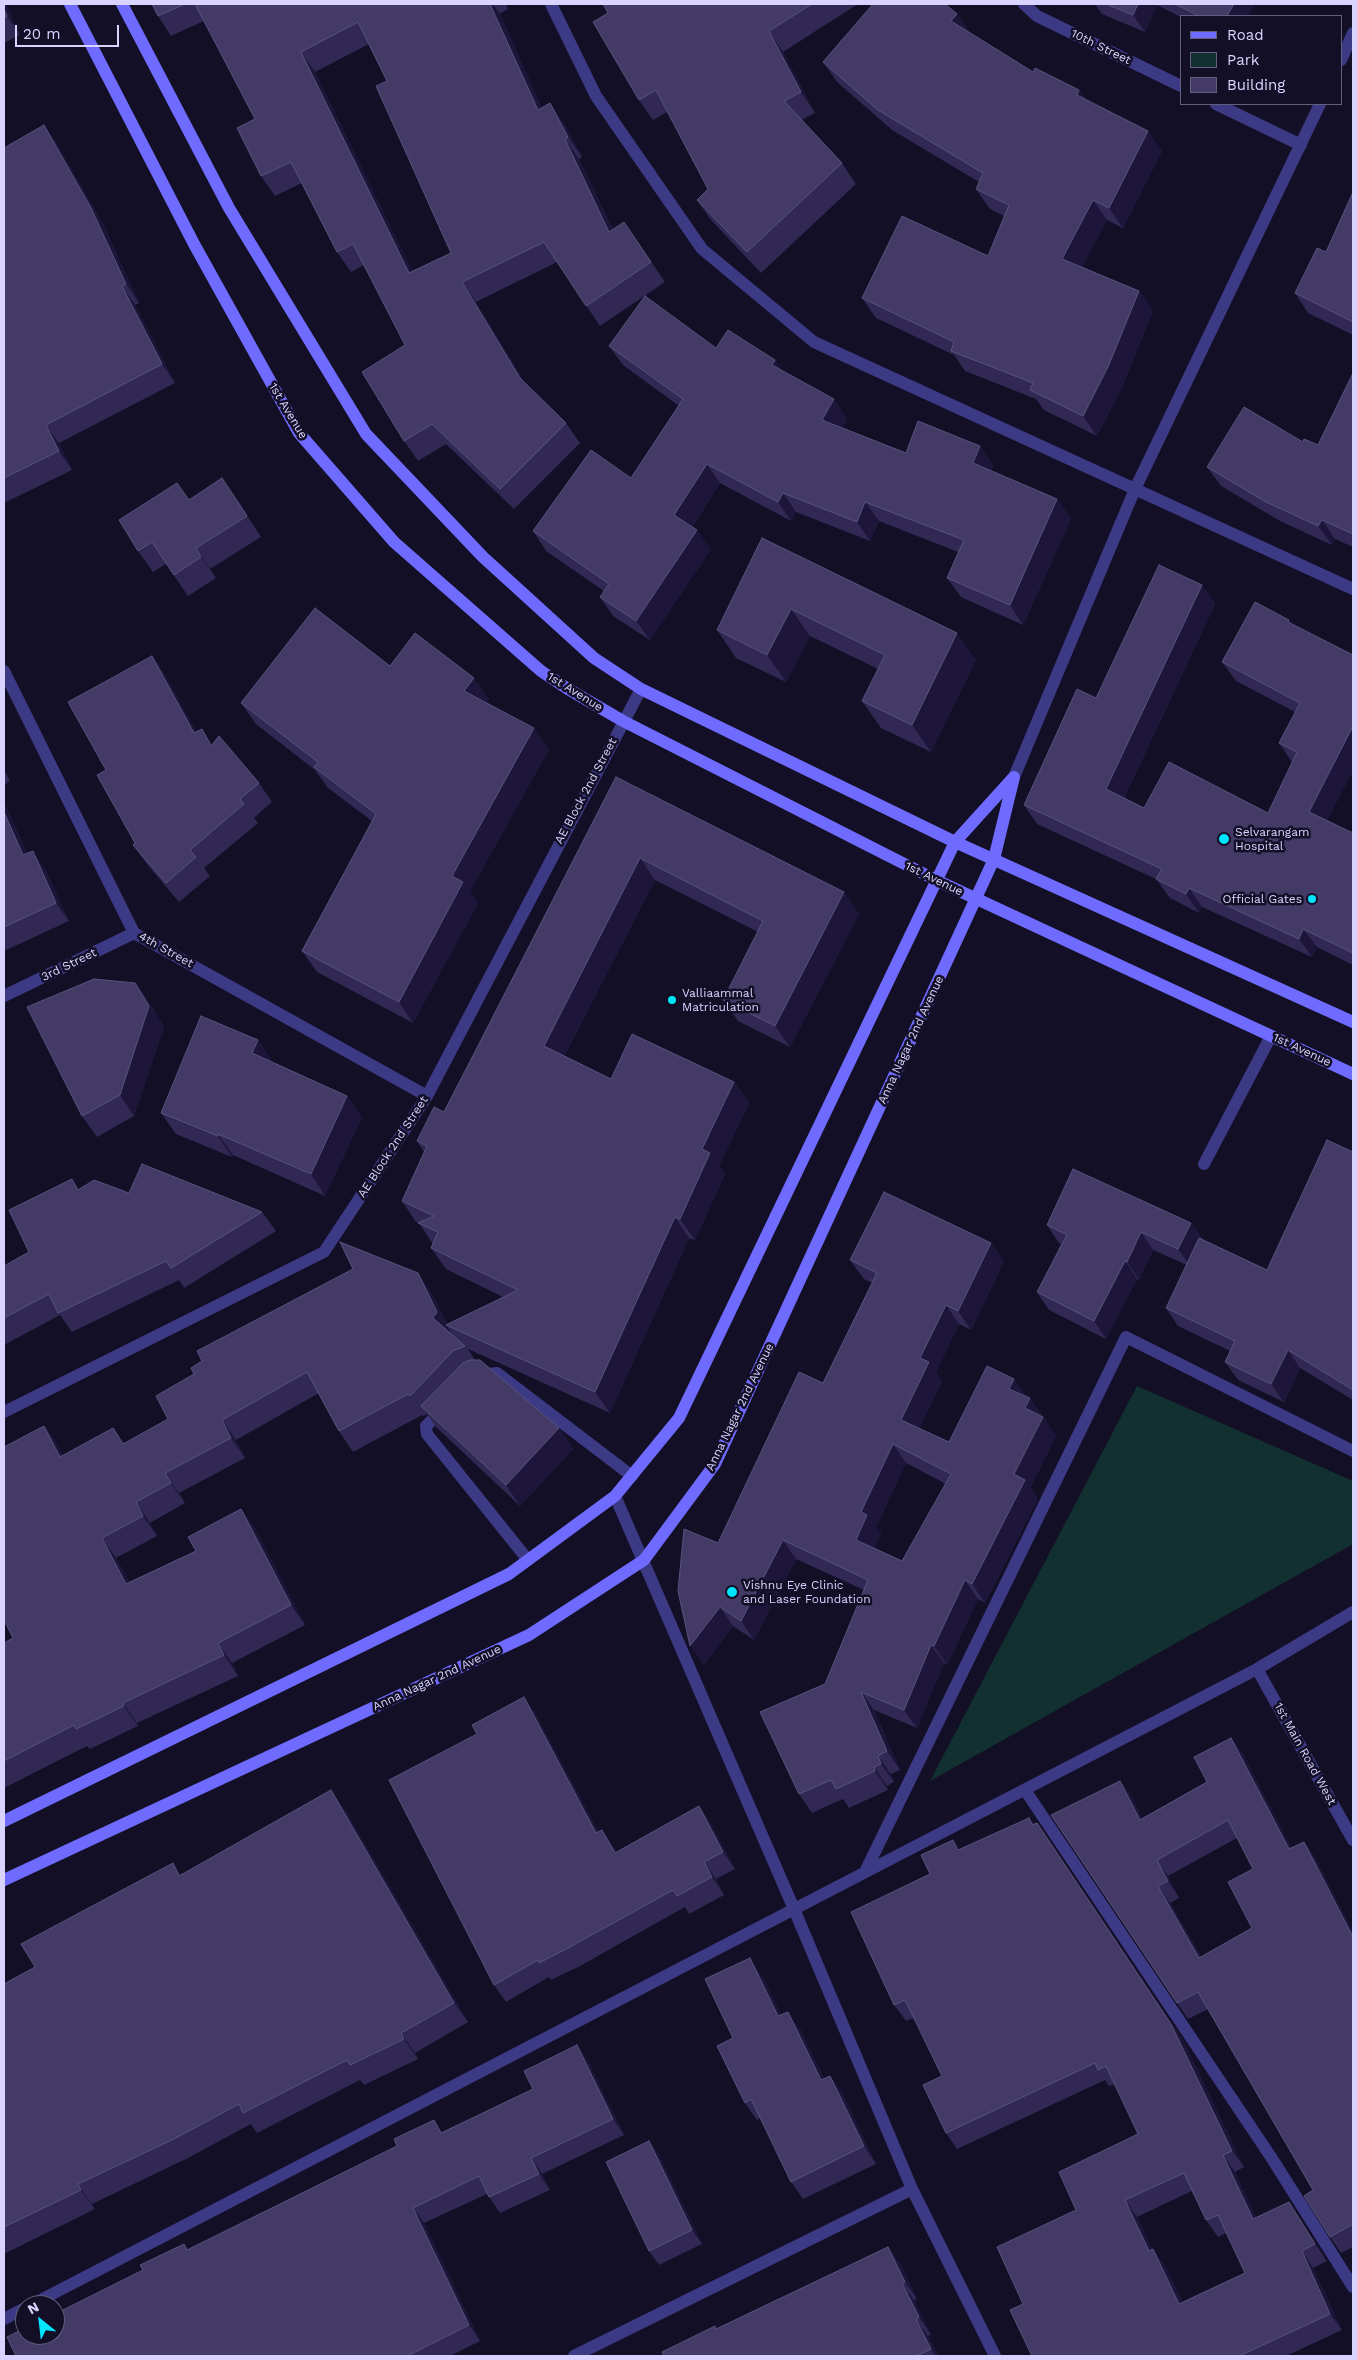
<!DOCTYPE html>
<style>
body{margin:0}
#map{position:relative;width:1357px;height:2360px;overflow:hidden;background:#130f26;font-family:"Work Sans",sans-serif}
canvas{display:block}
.frame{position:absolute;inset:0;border:5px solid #d9d4ff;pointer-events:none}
.legend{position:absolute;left:1180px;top:15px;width:162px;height:90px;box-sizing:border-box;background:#130f26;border:1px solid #625e7d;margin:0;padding:6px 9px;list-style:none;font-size:15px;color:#d9d4ff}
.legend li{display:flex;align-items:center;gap:10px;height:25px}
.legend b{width:25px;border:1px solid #625e7d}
.north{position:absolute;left:15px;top:2295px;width:50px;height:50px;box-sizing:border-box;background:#130f26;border:1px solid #625e7d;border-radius:50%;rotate:331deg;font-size:14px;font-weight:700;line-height:20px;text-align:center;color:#d9d4ff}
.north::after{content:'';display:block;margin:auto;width:18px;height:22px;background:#00e5ff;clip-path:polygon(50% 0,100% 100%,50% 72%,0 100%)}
.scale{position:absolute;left:15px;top:25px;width:104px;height:22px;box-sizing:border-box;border:2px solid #d9d4ff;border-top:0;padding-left:6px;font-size:15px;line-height:18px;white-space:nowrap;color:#d9d4ff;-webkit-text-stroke:4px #130f26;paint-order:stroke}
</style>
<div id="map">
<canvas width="1357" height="2360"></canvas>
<div class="frame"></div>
<ul class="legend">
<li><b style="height:6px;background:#6f6bff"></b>Road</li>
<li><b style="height:14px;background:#12302f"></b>Park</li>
<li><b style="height:14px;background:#433a66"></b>Building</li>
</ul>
<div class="north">N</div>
<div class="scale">20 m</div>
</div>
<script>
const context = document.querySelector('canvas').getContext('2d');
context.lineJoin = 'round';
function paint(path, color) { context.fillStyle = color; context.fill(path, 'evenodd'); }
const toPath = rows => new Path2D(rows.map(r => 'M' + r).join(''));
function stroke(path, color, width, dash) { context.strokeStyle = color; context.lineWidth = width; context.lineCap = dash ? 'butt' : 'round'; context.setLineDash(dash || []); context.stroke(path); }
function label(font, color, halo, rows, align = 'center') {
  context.font = font + ' "Work Sans",sans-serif'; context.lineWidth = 5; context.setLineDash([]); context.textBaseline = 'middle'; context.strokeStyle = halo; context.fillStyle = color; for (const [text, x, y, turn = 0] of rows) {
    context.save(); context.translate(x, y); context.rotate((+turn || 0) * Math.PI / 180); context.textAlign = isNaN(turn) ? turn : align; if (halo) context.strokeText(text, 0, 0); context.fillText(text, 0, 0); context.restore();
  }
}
paint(toPath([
 [1137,1386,1353,1481,1353,1544,930,1781]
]), '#12302f');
stroke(toPath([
 [551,4,596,96,702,249,814,342,1353,589],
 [1024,4,1037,16,1181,86],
 [1341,60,1353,33],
 [1216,104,1301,145],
 [4,671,134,933,427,1096],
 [1014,777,1135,489,1320,104],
 [4,996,134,933],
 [1204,1164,1271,1036],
 [478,1375,497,1373,632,1476],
 [442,1410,426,1426,427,1434,528,1560],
 [4,1412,324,1252,427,1096,641,689],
 [615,1496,794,1909,912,2189,995,2356],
 [1257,1669,1353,1840],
 [1025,1790,1271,2157,1353,2287],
 [865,1872,1126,1337,1353,1451],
 [31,2305,1257,1669,1353,1612],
 [4,2319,25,2308],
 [574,2356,912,2189]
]), '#3d3a85', 12);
stroke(toPath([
 [70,4,194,244,299,433,394,542,541,671,568,689,623,721,936,880,1353,1074],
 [122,4,229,208,366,434,483,557,594,658,641,689,955,842,1353,1022],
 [4,1821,509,1574,615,1496,679,1418,955,842,1012,779],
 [4,1880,529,1635,644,1560,715,1464,994,859,1014,777]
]), '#6f6bff', 12);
paint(toPath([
 [4,4,20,35,4,43],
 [152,4,506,4,508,9,500,14,542,108,564,123,582,157,579,159,613,230,638,242,665,282,600,326,557,262,476,302,525,383,566,423,580,443,514,509,446,444,418,461,404,441,405,345,364,265,351,272,337,252,302,183,275,196,261,176,255,119,204,21,171,36,158,16],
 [369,44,387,81,451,253,412,271,315,72],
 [603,4,858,4,783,52,815,113,801,120,842,163,856,184,761,273,711,220,697,200,708,189,667,112,653,120,639,100,608,13],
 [1095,4,1255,4,1248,16,1181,16,1181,17,1157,5,1145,32,1102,14],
 [957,14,970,33,1033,72,1079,90,1086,100,1148,131,1162,151,1123,228,1107,220,1082,267,1139,291,1153,311,1122,387,1097,436,1044,410,1036,399,965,371,954,355,876,318,862,298,988,256,1004,216,990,209,976,189,979,182,892,130,837,82,823,62],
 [57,144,104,226,139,303,135,305,175,383,59,443,72,470,4,503,4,148],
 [1353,192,1353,335,1308,313,1295,293,1326,252],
 [609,346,716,348,782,370,847,418,842,428,906,453,993,465,991,471,1057,499,1071,519,1023,625,961,597,947,578,958,552,879,521,870,541,796,512,791,521,720,483,692,527,711,549,650,640,613,616,600,597,604,591,546,551,533,531,631,478,679,406,623,365],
 [1353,373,1353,547,1335,539,1332,545,1280,521,1221,486,1207,467,1303,442,1318,445],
 [237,499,261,537,210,569,216,578,188,596,166,564,153,572,138,551,189,500],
 [762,538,976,660,931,752,881,728,862,701,878,669,810,636,786,682,736,658,717,630],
 [1202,585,1215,604,1124,798,1144,808,1268,813,1292,762,1279,743,1295,712,1236,681,1222,662,1293,625,1353,655,1353,770,1327,820,1353,833,1353,965,1317,947,1312,957,1202,907,1199,913,1170,898,1156,879,1037,824,1024,805,1096,698],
 [152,656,165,675,196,732,202,729,212,744,259,783,272,802,254,818,258,823,204,868,210,876,179,902,146,863,133,845,135,843,106,770],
 [390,666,489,699,486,702,549,749,470,891,478,903,413,1023,317,972,302,951,372,821,328,788,315,770,256,724,241,703],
 [4,770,10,781,4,785],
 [616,777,859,914,790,1047,738,1021,723,1000,758,932,655,880,564,1056,611,1079,734,1082,749,1103,719,1166,725,1174,695,1240,689,1238,610,1413,468,1349,475,1360,559,1428,573,1449,520,1506,436,1427,427,1414,424,1416,422,1415,353,1452,339,1431,319,1393,236,1440,245,1458,179,1493,185,1503,150,1523,157,1536,116,1558,129,1582,196,1551,241,1509,255,1529,305,1625,232,1663,238,1676,137,1723,138,1726,90,1749,87,1746,4,1788,4,1643,13,1638,44,1426,58,1446,63,1456,113,1428,124,1443,432,1294,447,1324,503,1297,446,1269,431,1248,433,1244,419,1223,416,1222,402,1201,424,1152,417,1141,444,1112],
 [4,802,27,853,45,869,69,921,4,951],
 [135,983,150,1004,164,1027,134,1116,97,1137,82,1116],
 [258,1040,272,1061,272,1062,347,1096,362,1117,325,1196,233,1155,232,1157,176,1134,161,1113],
 [1353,1152,1353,1400,1300,1368,1284,1402,1238,1380,1225,1362,1230,1351,1178,1326,1166,1308,1187,1265,1153,1250,1139,1280,1137,1279,1106,1339,1049,1310,1037,1292,1061,1244,1059,1243,1047,1225,1191,1223,1203,1240,1267,1270],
 [79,1189,129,1193,262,1212,276,1231,184,1288,179,1280,72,1332,60,1315,4,1345,4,1266,29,1252],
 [850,1260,1004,1261,971,1330,959,1324,936,1372,942,1381,919,1428,949,1442,1014,1379,1026,1397,1030,1398,1056,1436,1030,1488,1038,1499,985,1603,978,1599,947,1665,944,1663,917,1728,874,1710,900,1770,891,1774,894,1782,887,1786,888,1790,849,1808,843,1799,812,1813,799,1794,825,1684,864,1590,796,1559,754,1640,733,1626,704,1665,718,1543,823,1383,872,1283,864,1279],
 [906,1463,946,1484,902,1561,874,1548,881,1534,876,1527],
 [524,1697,536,1715,598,1831,602,1830,617,1852,699,1806,711,1824,735,1869,716,1879,724,1895,689,1914,685,1907,580,1966,551,1980,549,1977,506,2002,494,1985,477,1734],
 [1231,1738,1243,1754,1291,1848,1304,1842,1315,1858,1353,1932,1353,2247,1341,2253,1330,2237,1313,2190,1208,2009,1188,2019,1177,2003,1120,1781,1132,1797,1142,1818,1207,1782],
 [1237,1838,1253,1869,1252,1928,1201,1957,1170,1903,1179,1898,1168,1876],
 [345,1810,468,2022,415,2053,418,2059,364,2085,360,2080,257,2133,251,2124,188,2158,92,2204,95,2209,4,2254,4,1984,35,1967,173,1863,181,1875],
 [1029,1818,1034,1824,1037,1823,1048,1839,1183,2040,1244,2167,1235,2172,1256,2218,1300,2219,1327,2261,1313,2268,1342,2330,1286,2356,1032,2356,1023,2304,1076,2210,1138,2134,1115,2084,1109,2086,1105,2080,957,2149,946,2133,942,2076,914,2018,906,2021,894,2005,930,1874,960,1850],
 [1192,2191,1206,2220,1218,2237,1226,2233,1245,2273,1182,2302,1165,2266,1152,2250,1137,2217],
 [762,1976,781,2015,800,2029,824,2079,830,2076,842,2093,876,2164,803,2199,791,2182,760,2118,757,2120,745,2103,733,2038],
 [588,2061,624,2135,542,2174,550,2190,500,2213,487,2194,424,2223,480,2341,450,2356,16,2356,188,2249,443,2132,533,2089],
 [649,2141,659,2155,702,2244,659,2265,649,2251],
 [888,2247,900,2264,917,2299,914,2300,931,2335,928,2336,938,2356,664,2356,716,2329]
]), '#312854');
paint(toPath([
 [4,4,6,4,20,35,7,16,4,9],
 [490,4,493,4,500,14,552,130,538,110],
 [1138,4,1156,4,1157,5,1145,32,1133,15],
 [1234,4,1255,4,1248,16,1227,16],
 [957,14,971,34,951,21],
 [769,31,783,52,815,113,801,92],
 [301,52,315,72,423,293,409,273],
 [1079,90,1093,110,1077,95],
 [550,103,564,123,582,157,568,137],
 [44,125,57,144,104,226,139,303,126,284],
 [1148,131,1162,151,1123,228,1109,208],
 [565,139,579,159,623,252,609,232],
 [1093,200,1107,220,1076,279,1062,259],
 [624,222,638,242,665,282,651,262],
 [462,282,476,302,534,398,520,378],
 [122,286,135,305,175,383,162,364],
 [1139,291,1153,311,1122,387,1097,436,1083,416],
 [775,360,788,379,772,365],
 [834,399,847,418,836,439,822,420],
 [46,425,59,443,72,470,59,451],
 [980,446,993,465,987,482,973,463],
 [707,464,720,483,687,534,674,515],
 [222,478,237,499,261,537,247,516],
 [783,493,796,512,791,521,778,502],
 [1057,499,1071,519,1023,625,1010,605],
 [865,502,879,521,870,541,857,522],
 [1322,520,1335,539,1332,545,1318,526],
 [697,530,711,549,650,640,636,621],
 [196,548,216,578,201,557],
 [1202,585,1215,604,1119,808,1106,789],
 [791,609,810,636,786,682,767,655],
 [957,633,976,660,931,752,912,725],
 [152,656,165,675,208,752,194,733],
 [474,678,489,699,479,712,464,691],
 [1353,726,1353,770,1322,830,1309,812],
 [534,728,549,749,470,891,478,903,413,1023,399,1002,452,876],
 [202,729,215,748,211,746],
 [4,802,36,873,23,855,4,812],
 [33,851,45,869,69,921,56,903],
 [640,858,655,880,558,1067,544,1046],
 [1189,888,1202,907,1199,913,1186,894],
 [844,892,859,914,790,1047,775,1026],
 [1303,929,1317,947,1312,957,1299,939],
 [135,983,150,1004,164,1027,134,1116,120,1095],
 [258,1040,272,1061,267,1074,252,1053],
 [734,1082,749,1103,719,1166,725,1174,695,1240,680,1219,702,1149],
 [347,1096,362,1117,325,1196,311,1174],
 [218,1134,233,1155,232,1157,218,1136],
 [675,1217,689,1238,610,1413,595,1392],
 [1191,1223,1203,1241,1191,1267,1178,1249],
 [1141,1232,1153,1250,1139,1280,1127,1262],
 [991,1243,1004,1261,971,1330,958,1311],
 [1125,1261,1137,1279,1106,1339,1094,1321],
 [418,1273,432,1294,448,1326,446,1325,451,1332,447,1338,433,1318],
 [946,1305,959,1324,936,1372,942,1381,914,1438,901,1420,920,1358],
 [1288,1350,1300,1368,1284,1402,1271,1384],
 [1014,1379,1027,1398,1009,1389],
 [1030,1398,1056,1436,1030,1488,1038,1499,985,1603,972,1584,1014,1474,1025,1408],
 [222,1420,236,1440,245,1458,231,1438],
 [44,1426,58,1446,74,1477,60,1457],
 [113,1428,128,1448,123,1444],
 [559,1428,573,1449,520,1506,506,1485],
 [893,1444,906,1463,876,1527,881,1534,869,1558,856,1540,861,1512],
 [165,1473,179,1493,185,1503,171,1483],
 [136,1502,150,1523,157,1536,143,1516],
 [241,1509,255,1529,305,1625,291,1605],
 [102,1538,116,1558,140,1604,126,1584],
 [783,1540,796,1559,754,1640,741,1621],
 [965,1580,978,1599,947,1665,934,1646],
 [720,1607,733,1626,704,1665,690,1646],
 [218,1643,232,1663,238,1676,224,1655],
 [931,1645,944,1663,917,1728,904,1710],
 [861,1692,874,1710,900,1770,887,1751],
 [524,1697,536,1715,608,1850,596,1833],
 [123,1703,137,1723,138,1726,124,1706],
 [1231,1738,1243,1754,1301,1866,1289,1849],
 [878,1756,891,1774,894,1782,881,1764],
 [874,1767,887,1786,888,1790,875,1771],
 [1120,1781,1132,1797,1151,1836,1140,1820],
 [331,1790,345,1810,468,2022,454,2003],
 [699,1806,711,1824,735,1869,723,1852],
 [1037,1823,1183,2040,1244,2167,1232,2151],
 [602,1830,614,1847,627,1870,615,1853],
 [1304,1842,1315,1858,1353,1932,1353,1937],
 [1157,1860,1168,1876,1179,1898,1168,1881],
 [704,1862,716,1879,724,1895,712,1877],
 [173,1863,186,1883,179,1876],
 [1158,1886,1170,1903,1210,1974,1199,1958],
 [750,1958,762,1976,791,2034,778,2016],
 [788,2012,800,2029,833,2098,821,2080],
 [401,2033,415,2053,418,2059,404,2039],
 [577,2045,588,2061,624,2135,613,2119],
 [830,2076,842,2093,876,2164,864,2146],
 [434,2120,445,2136,441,2133],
 [649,2141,659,2155,702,2244,692,2230],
 [1223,2155,1235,2172,1264,2236,1253,2219],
 [531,2158,542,2174,550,2190,539,2174],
 [78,2184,92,2204,95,2209,81,2190],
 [1125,2200,1137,2217,1160,2268,1149,2251],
 [1289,2202,1300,2219,1327,2261,1315,2244],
 [413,2208,424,2223,480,2341,469,2325],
 [888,2247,900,2264,917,2299,905,2282],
 [1153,2249,1165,2266,1190,2320,1179,2304],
 [1302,2251,1313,2268,1342,2330,1330,2314],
 [902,2283,914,2300,931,2335,919,2317],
 [916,2319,928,2336,938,2356,935,2356,931,2349]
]), '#1d163a');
const building = toPath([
 [152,4,185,4,158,16,152,4],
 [195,4,490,4,538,110,550,103,568,137,565,139,609,232,624,222,651,262,586,306,544,242,462,282,520,378,566,423,500,489,432,424,404,441,362,372,405,345,353,244,337,252,291,162,261,176,237,128,255,119,195,4],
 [358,22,387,81,376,86,451,253,409,273,301,52,358,22],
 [603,4,812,4,769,31,801,92,784,101,842,163,747,252,697,200,708,189,656,90,639,100,593,22,608,13,603,4],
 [873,4,945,4,957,14,951,21,1033,72,1035,68,1079,90,1077,95,1148,131,1109,208,1093,200,1062,259,1139,291,1108,367,1083,416,1030,390,1033,383,951,351,954,342,862,298,902,216,988,256,1009,205,976,189,983,173,878,110,823,62,873,4],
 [1106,4,1138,4,1133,15,1106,4],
 [1175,4,1234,4,1227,16,1199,16,1175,4],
 [4,9,7,16,4,18,4,9],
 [44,125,91,208,126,284,122,286,162,364,46,425,59,451,4,478,4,148,44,125],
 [1353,192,1353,322,1295,293,1317,248,1326,252,1353,192],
 [645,296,716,348,728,330,775,360,772,365,834,399,822,420,906,453,918,421,980,446,973,463,1057,499,1010,605,947,578,964,540,865,502,857,522,783,493,778,502,707,464,674,515,697,530,636,621,600,597,609,584,533,531,591,450,631,478,683,399,609,346,645,296],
 [1353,373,1353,534,1322,520,1318,526,1266,502,1207,467,1244,407,1303,442,1304,439,1318,445,1353,373],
 [222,478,247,516,196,548,201,557,174,575,152,542,138,551,119,520,177,483,189,500,222,478],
 [762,538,957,633,912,725,862,701,885,655,791,609,767,655,717,630,762,538],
 [1159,565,1202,585,1106,789,1144,808,1169,762,1268,813,1297,752,1279,743,1300,703,1222,662,1255,602,1289,620,1288,622,1353,655,1353,726,1309,812,1353,833,1353,953,1303,929,1299,939,1189,888,1186,894,1156,879,1162,869,1024,805,1077,689,1096,698,1159,565],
 [315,608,390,666,415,633,474,678,464,691,534,728,452,876,463,882,399,1002,302,951,376,814,314,767,318,762,241,703,315,608],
 [152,656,194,733,202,729,211,746,219,736,259,783,240,799,244,804,190,850,196,857,166,883,133,845,135,843,97,775,106,770,68,702,152,656],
 [616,777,844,892,775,1026,723,1000,763,921,640,858,544,1046,611,1079,632,1034,734,1082,702,1149,710,1153,680,1219,675,1217,595,1392,446,1325,518,1290,431,1248,438,1232,418,1223,434,1216,402,1201,427,1146,417,1141,434,1107,444,1112,616,777],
 [4,812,23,855,33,851,56,903,4,927,4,812],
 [94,979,135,983,149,1006,120,1095,82,1116,27,1007,94,979],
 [201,1016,258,1040,252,1053,347,1096,311,1174,218,1134,218,1136,161,1113,201,1016],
 [1327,1140,1353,1152,1353,1390,1288,1350,1271,1384,1225,1362,1235,1341,1166,1308,1199,1238,1267,1270,1327,1140],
 [142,1164,262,1212,171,1268,166,1261,58,1313,49,1294,4,1318,4,1266,29,1252,9,1210,72,1179,78,1190,94,1180,129,1193,142,1164],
 [1073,1169,1191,1223,1178,1249,1141,1232,1127,1262,1125,1261,1094,1321,1037,1292,1067,1235,1047,1225,1073,1169],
 [884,1192,991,1243,958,1311,946,1305,920,1358,929,1362,901,1420,949,1442,987,1366,1014,1379,1009,1389,1030,1398,1025,1408,1043,1417,1014,1474,1025,1480,972,1584,965,1580,934,1646,931,1645,904,1710,861,1692,887,1751,878,1756,881,1764,874,1767,875,1771,836,1789,831,1780,799,1794,760,1712,825,1684,868,1580,783,1540,741,1621,720,1607,690,1646,678,1591,684,1529,718,1543,799,1372,823,1383,877,1273,850,1260,884,1192],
 [893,1444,951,1474,902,1561,856,1540,867,1515,861,1512,893,1444],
 [340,1242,418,1273,437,1312,433,1318,465,1346,453,1351,410,1396,408,1394,339,1431,307,1372,222,1420,231,1438,165,1473,171,1483,136,1502,143,1516,102,1538,126,1584,196,1551,188,1537,241,1509,291,1605,218,1643,224,1655,123,1703,124,1706,76,1729,74,1725,4,1761,4,1643,13,1638,4,1620,4,1447,44,1426,60,1457,113,1428,123,1444,168,1419,156,1396,194,1374,191,1368,202,1361,197,1351,353,1269,340,1242],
 [470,1360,480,1360,559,1428,506,1485,421,1406,463,1363,470,1360],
 [524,1697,596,1833,602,1830,615,1853,699,1806,723,1852,704,1862,712,1877,677,1896,673,1890,568,1948,539,1963,538,1960,494,1985,389,1780,477,1734,472,1725,524,1697],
 [1231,1738,1289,1849,1304,1842,1353,1937,1353,2224,1330,2237,1304,2196,1313,2190,1198,1992,1177,2003,1051,1815,1120,1781,1140,1820,1207,1782,1194,1757,1231,1738],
 [1228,1820,1253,1869,1228,1882,1252,1928,1199,1958,1158,1886,1168,1881,1157,1860,1228,1820],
 [331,1790,454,2003,401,2033,404,2039,350,2065,347,2060,243,2113,239,2104,174,2139,78,2184,81,2190,4,2227,4,1984,35,1967,21,1944,173,1863,179,1876,331,1790],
 [1029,1818,1032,1825,1037,1823,1171,2024,1232,2151,1223,2155,1253,2219,1289,2202,1315,2244,1302,2251,1330,2314,1239,2356,1032,2356,1010,2310,1023,2304,997,2247,1076,2210,1059,2172,1138,2134,1106,2066,1098,2070,1095,2063,946,2133,923,2085,942,2076,905,2000,894,2005,851,1912,930,1874,921,1855,953,1840,958,1850,1029,1818],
 [1184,2173,1206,2220,1218,2215,1245,2273,1179,2304,1153,2249,1149,2251,1125,2200,1184,2173],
 [750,1958,778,2016,788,2012,821,2080,830,2076,864,2146,791,2182,751,2099,745,2103,717,2046,733,2038,705,1979,750,1958],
 [577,2045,613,2119,531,2158,539,2174,489,2197,479,2176,413,2208,469,2325,407,2356,16,2356,7,2337,25,2328,25,2335,55,2335,55,2314,143,2270,140,2265,184,2244,187,2250,397,2146,394,2139,434,2120,441,2133,533,2089,524,2071,577,2045],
 [649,2141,692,2230,649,2251,606,2162,649,2141],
 [888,2247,905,2282,902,2283,919,2317,916,2319,931,2349,916,2356,664,2356,662,2352,715,2326,716,2329,888,2247]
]);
paint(building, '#433a66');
stroke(building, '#5a527e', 1);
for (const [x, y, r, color] of [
 [1224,839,6,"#00e5ff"],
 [1312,899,5,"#00e5ff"],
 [672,1000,5,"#00e5ff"],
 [732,1592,6,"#00e5ff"]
]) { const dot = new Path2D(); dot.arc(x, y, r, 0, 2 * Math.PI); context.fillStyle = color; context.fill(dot); stroke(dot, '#130f26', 2); }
label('12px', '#d9d4ff', '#130f26', [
 ["10th Street",1101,47,26],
 ["1st Avenue",288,411,59],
 ["1st Avenue",575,692,32],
 ["AE Block 2nd Street",586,791,-62],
 ["1st Avenue",934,879,26],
 ["4th Street",166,950,29],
 ["3rd Street",69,965,-26],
 ["Anna Nagar 2nd Avenue",911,1040,-65],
 ["1st Avenue",1302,1050,25],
 ["AE Block 2nd Street",393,1147,-57],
 ["Anna Nagar 2nd Avenue",740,1407,-64],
 ["Anna Nagar 2nd Avenue",437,1678,-25],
 ["1st Main Road West",1305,1754,61]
]);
label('12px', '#d9d4ff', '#130f26', [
 ["Selvarangam",1235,832],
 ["Hospital",1235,846],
 ["Official Gates",1302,899,"right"],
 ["Valliaammal",682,993],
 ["Matriculation",682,1007],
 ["Vishnu Eye Clinic",743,1585],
 ["and Laser Foundation",743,1599]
], 'left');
</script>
